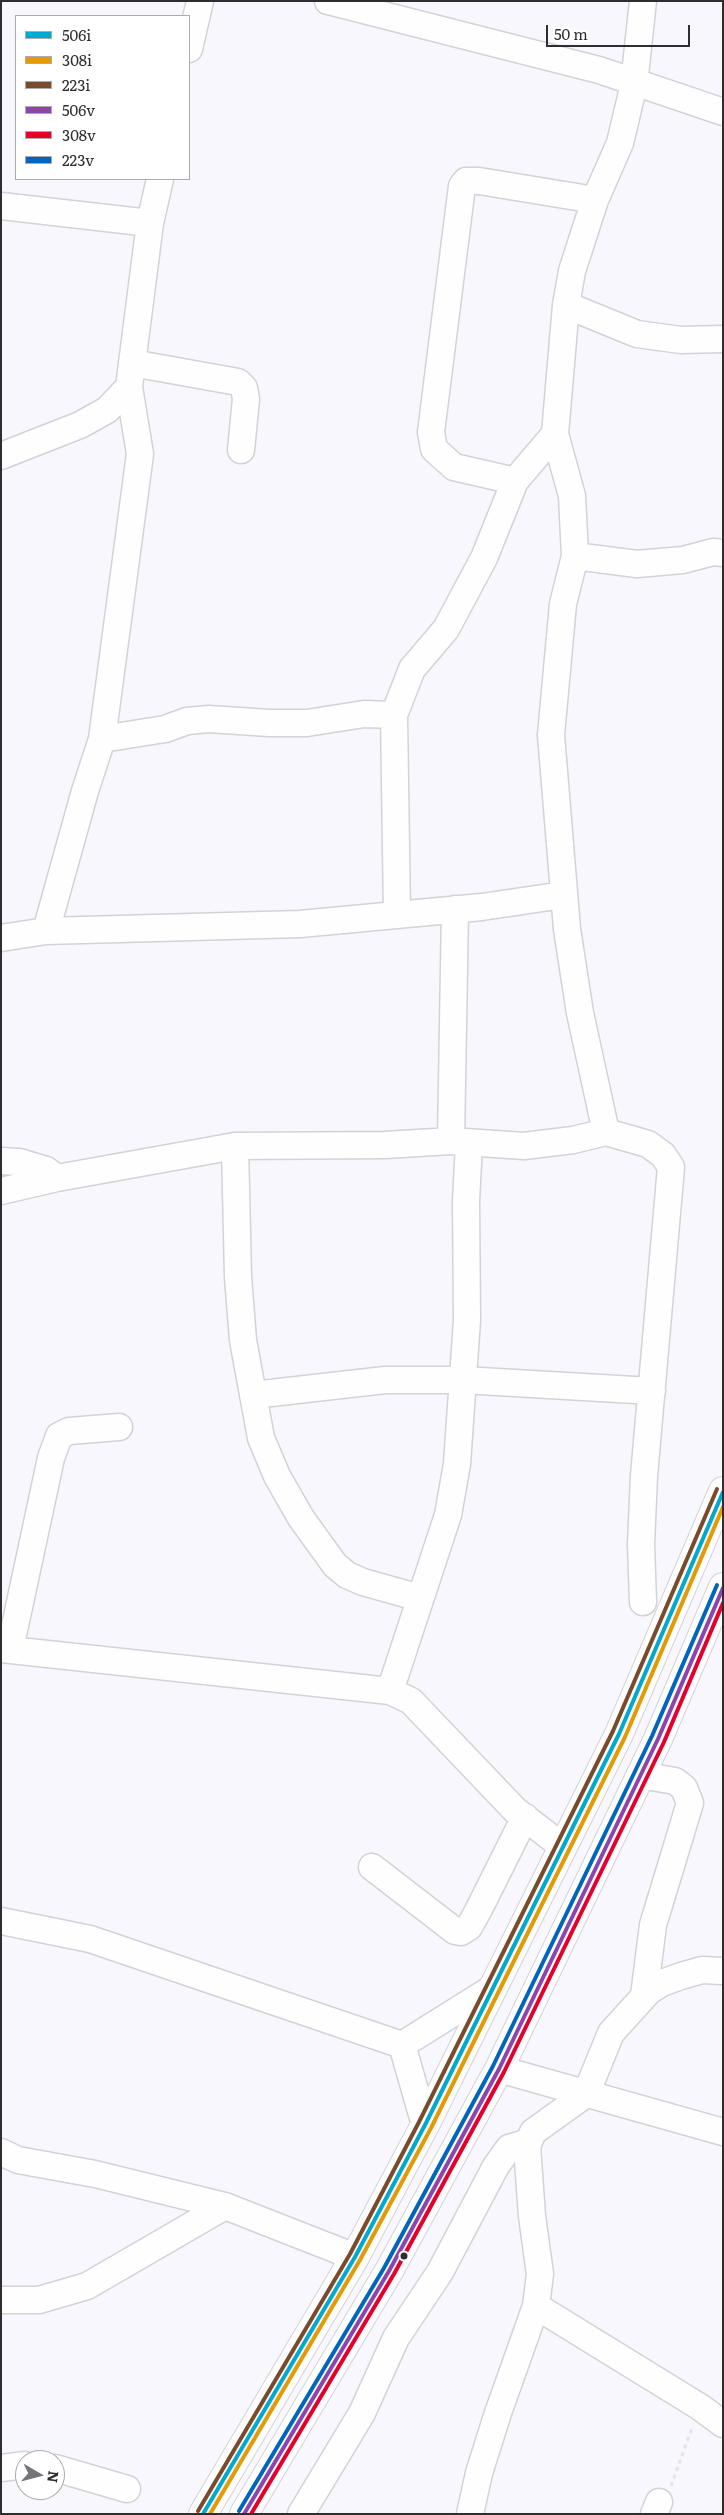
<!DOCTYPE html>
<style>
body{margin:0}
#map{position:relative;width:724px;height:2515px;overflow:hidden;background:#f8f7fd;font-family:Literata,serif}
canvas{display:block}
.frame{position:absolute;inset:0;border:2px solid #2e2e31;pointer-events:none}
.legend{position:absolute;left:15px;top:15px;width:175px;height:165px;box-sizing:border-box;background:#fff;border:1px solid #ababad;margin:0;padding:6px 9px;list-style:none;font-size:15px;color:#2e2e31}
.legend li{display:flex;align-items:center;gap:10px;height:25px}
.legend b{width:25px;border:1px solid #ababad}
.north{position:absolute;left:15px;top:2450px;width:50px;height:50px;box-sizing:border-box;background:#fff;border:1px solid #ababad;border-radius:50%;rotate:98deg;font-size:14px;font-weight:700;line-height:20px;text-align:center;color:#2e2e31}
.north::after{content:'';display:block;margin:auto;width:18px;height:22px;background:#757478;clip-path:polygon(50% 0,100% 100%,50% 72%,0 100%)}
.scale{position:absolute;left:546px;top:25px;width:144px;height:22px;box-sizing:border-box;border:2px solid #2e2e31;border-top:0;padding-left:6px;font-size:15px;line-height:18px;white-space:nowrap;color:#2e2e31;-webkit-text-stroke:4px #fff;paint-order:stroke}
</style>
<div id="map">
<canvas width="724" height="2515"></canvas>
<div class="frame"></div>
<ul class="legend">
<li><b style="height:6px;background:#00a9ce"></b>506i</li>
<li><b style="height:6px;background:#e39a05"></b>308i</li>
<li><b style="height:6px;background:#7a4b2a"></b>223i</li>
<li><b style="height:6px;background:#8e44ad"></b>506v</li>
<li><b style="height:6px;background:#e4002b"></b>308v</li>
<li><b style="height:6px;background:#0065bd"></b>223v</li>
</ul>
<div class="north">N</div>
<div class="scale">50 m</div>
</div>
<script>
const context = document.querySelector('canvas').getContext('2d');
context.lineJoin = 'round';
const toPath = rows => new Path2D(rows.map(r => 'M' + r).join(''));
function stroke(path, color, width, dash) { context.strokeStyle = color; context.lineWidth = width; context.lineCap = dash ? 'butt' : 'round'; context.setLineDash(dash || []); context.stroke(path); }
const minor = toPath([
 [328,1,599,70,723,112],
 [189,49,200,1],
 [1,206,150,223],
 [566,305,637,334,681,340,723,339],
 [132,363,238,382,244,388,246,399,241,450],
 [1,456,80,425,107,410,129,387],
 [515,481,454,467,434,449,431,432,462,186,466,181,479,181,595,200],
 [575,556,637,564,683,560,713,552,723,553],
 [102,739,165,729,187,721,209,719,269,723,307,723,364,714,394,715],
 [397,914,394,715,412,669,446,629,484,558,515,481,555,434],
 [46,931,85,791,102,739,140,454,129,387,150,223,160,179],
 [1,938,46,931,300,924,482,907,563,895],
 [606,1132,580,1013,567,929,551,735,563,604,575,556,572,496,555,434,566,305,572,271,595,200,620,143,634,84,643,1],
 [451,1141,455,909],
 [235,1146,238,1277,243,1340,261,1438,277,1476,301,1518,335,1565,347,1575,363,1582,420,1598],
 [1,1161,19,1162,46,1170,57,1178],
 [1,1191,57,1178,235,1146,385,1145,451,1141,524,1146,573,1140,606,1132,648,1144,663,1155,671,1167,644,1476,641,1544,643,1602],
 [253,1395,385,1380,463,1380,652,1391],
 [1,1649,390,1691,411,1701,515,1810,562,1846],
 [10,1649,51,1458,59,1436,69,1431,119,1427],
 [390,1691,448,1515,457,1464,467,1320,466,1201,469,1144],
 [640,1775,675,1781,684,1788,690,1803,653,1925,644,1996],
 [372,1867,455,1931,461,1932,469,1927,478,1911,525,1817],
 [1,1921,90,1939,402,2045],
 [402,2045,493,1988],
 [402,2045,425,2125],
 [499,2069,723,2132],
 [1,2152,18,2160,95,2174,225,2206,355,2257],
 [1,2300,39,2300,87,2286,225,2206],
 [536,2306,700,2407,723,2424],
 [1,2468,25,2465],
 [55,2468,127,2489],
 [301,2514,362,2413,396,2338,440,2272,496,2166,509,2148,529,2142],
 [470,2514,479,2473,498,2413,536,2306,540,2274,532,2216,527,2146,533,2132,586,2094,611,2033,649,1991,662,1983,681,1976,702,1970,723,1971],
 [654,2514,659,2502]
]);
const major = toPath([
 [203,2514,355,2257,425,2125,619,1734,723,1491],
 [244,2514,389,2271,499,2069,658,1739,723,1587]
]);
stroke(minor, '#d3d2d7', 29);
stroke(major, '#d3d2d7', 30);
stroke(toPath([
 [671,2486,692,2428]
]), '#e4e3e6', 3, [4, 4]);
stroke(minor, '#fefeff', 26);
stroke(major, '#fefeff', 28);
stroke(toPath([
 [203,2514,355,2257,425,2125,619,1734,723,1492]
]), '#00a9ce', 4);
stroke(toPath([
 [210,2514,360,2260,431,2128,625,1737,723,1507]
]), '#e39a05', 4);
stroke(toPath([
 [198,2511,350,2254,419,2122,613,1731,717,1489]
]), '#7a4b2a', 4);
stroke(toPath([
 [244,2514,389,2271,499,2069,658,1739,723,1588]
]), '#8e44ad', 4);
stroke(toPath([
 [251,2514,394,2274,504,2072,664,1742,723,1603]
]), '#e4002b', 4);
stroke(toPath([
 [239,2511,384,2268,493,2066,652,1736,717,1585]
]), '#0065bd', 4);
for (const [x, y, r, color] of [
 [404,2256,4.5,"#2e2e31"]
]) { const dot = new Path2D(); dot.arc(x, y, r, 0, 2 * Math.PI); context.fillStyle = color; context.fill(dot); stroke(dot, '#fff', 2); }
</script>
